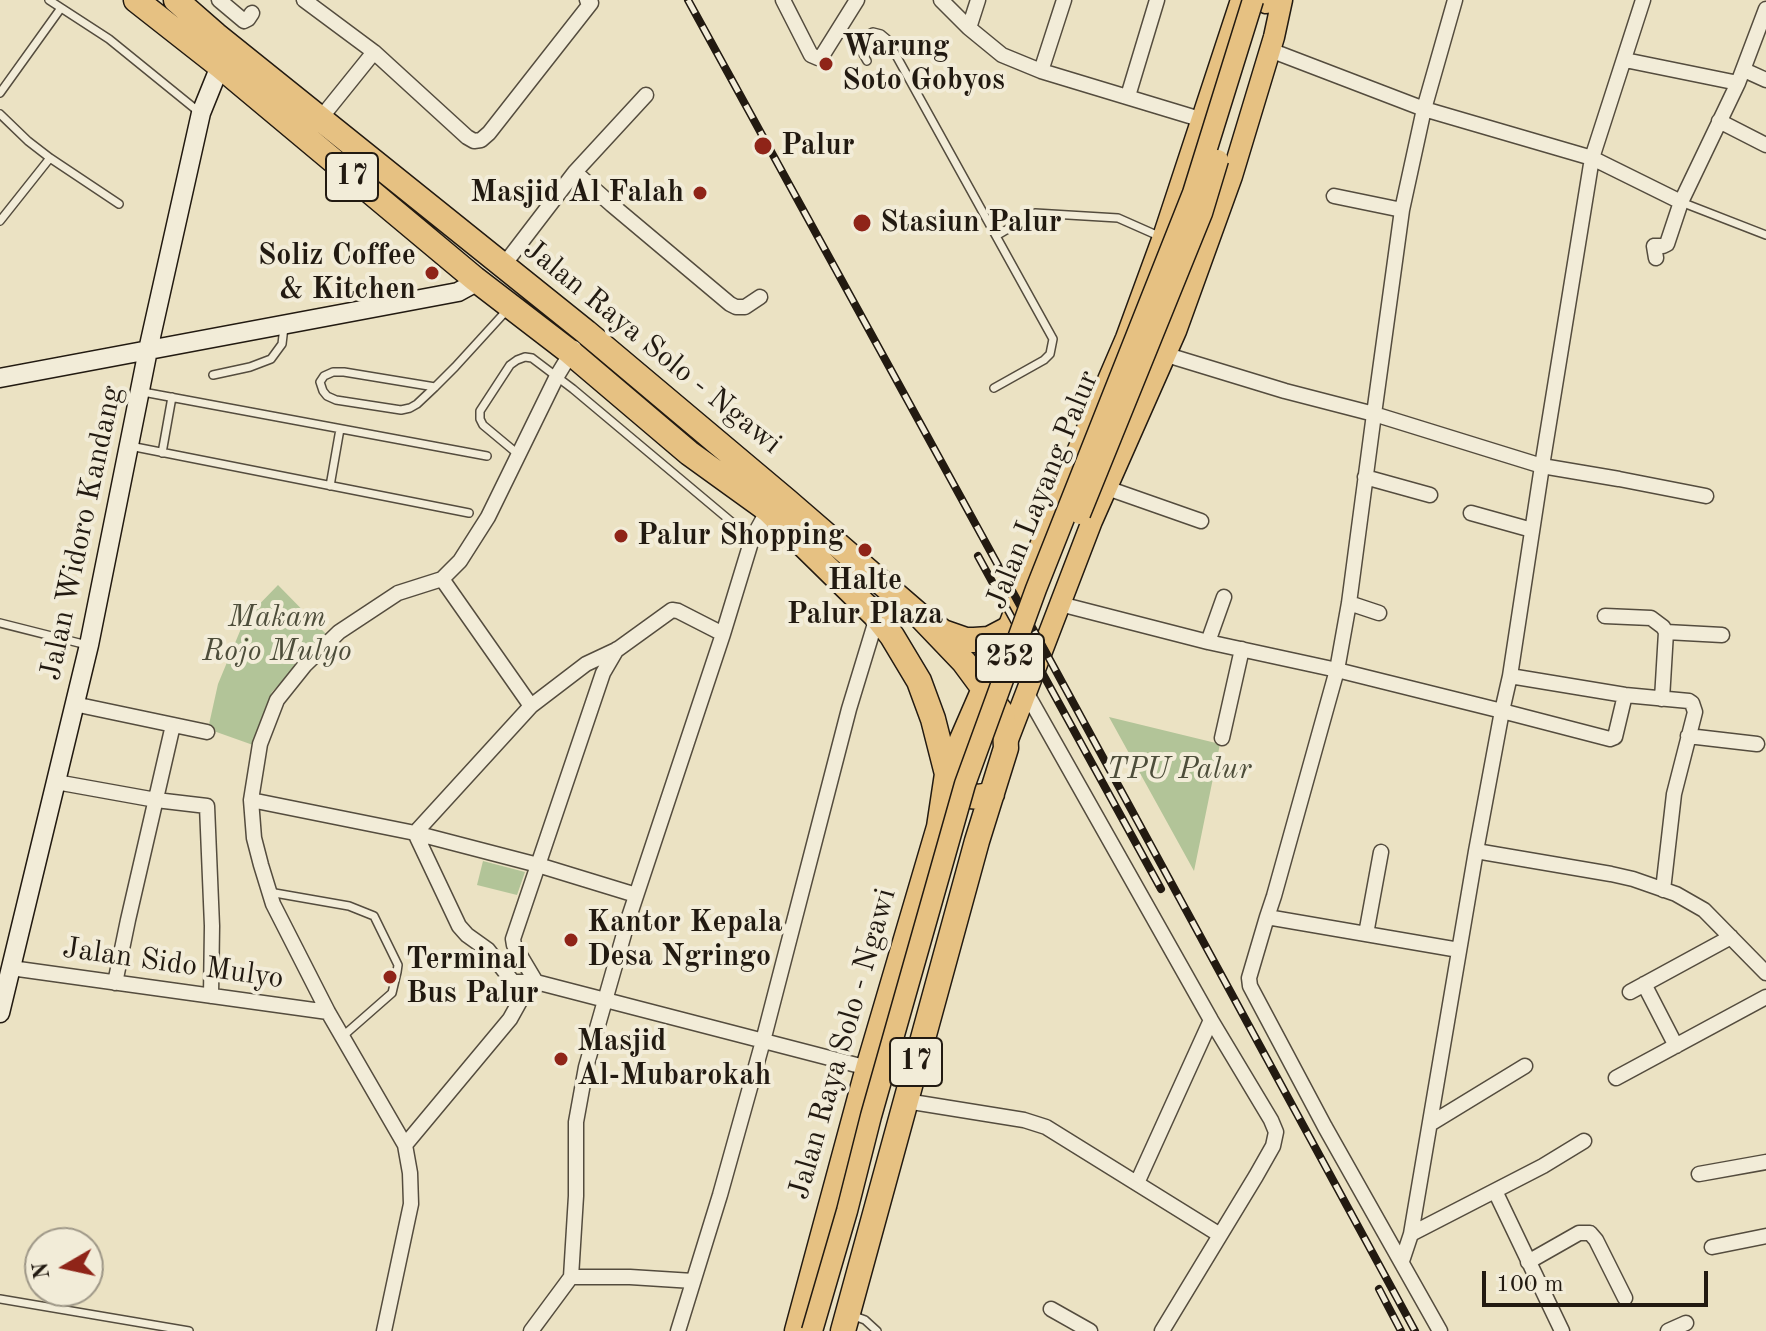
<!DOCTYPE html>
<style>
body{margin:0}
#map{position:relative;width:1766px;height:1331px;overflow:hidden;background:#ebe2c3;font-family:"Old Standard TT",serif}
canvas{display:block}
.north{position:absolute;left:24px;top:1227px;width:80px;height:80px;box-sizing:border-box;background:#f2ecd8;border:2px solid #9f9888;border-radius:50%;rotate:261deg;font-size:22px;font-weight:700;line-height:32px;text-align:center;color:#221a11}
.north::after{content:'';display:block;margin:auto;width:28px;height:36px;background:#8f2418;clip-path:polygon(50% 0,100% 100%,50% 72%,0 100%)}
.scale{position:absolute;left:1482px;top:1271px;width:226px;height:36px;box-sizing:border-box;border:4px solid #221a11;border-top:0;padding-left:10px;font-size:24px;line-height:28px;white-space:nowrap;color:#221a11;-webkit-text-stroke:6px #f2ecd8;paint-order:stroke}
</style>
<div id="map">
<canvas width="1766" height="1331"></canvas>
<div class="north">N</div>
<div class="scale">100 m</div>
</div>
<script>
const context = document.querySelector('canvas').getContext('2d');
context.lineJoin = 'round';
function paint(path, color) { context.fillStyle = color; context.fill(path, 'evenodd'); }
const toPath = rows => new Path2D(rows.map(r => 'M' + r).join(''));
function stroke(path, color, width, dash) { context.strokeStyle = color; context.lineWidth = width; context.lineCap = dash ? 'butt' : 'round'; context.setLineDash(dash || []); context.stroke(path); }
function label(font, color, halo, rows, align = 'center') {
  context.font = font + ' "Old Standard TT",serif'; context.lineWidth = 8; context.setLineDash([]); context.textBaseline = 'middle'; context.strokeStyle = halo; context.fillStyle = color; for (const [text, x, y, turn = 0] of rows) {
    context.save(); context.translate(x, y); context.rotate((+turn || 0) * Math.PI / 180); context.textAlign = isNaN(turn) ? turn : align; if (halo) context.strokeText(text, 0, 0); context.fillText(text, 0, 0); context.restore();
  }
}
paint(toPath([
 [278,585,326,634,272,692,253,745,208,729,218,684,245,619],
 [1109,717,1220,744,1194,871],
 [483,861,525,872,517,895,477,885]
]), '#b2c498');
const lane = toPath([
 [49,0,109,39,199,112],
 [867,61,859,47,861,40,867,35,873,32,881,34,887,39,1053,339,1050,354,1044,360,994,388],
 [0,93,61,8],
 [0,114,28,141,50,158,119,204],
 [1681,202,1766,235],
 [0,221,50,158],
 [996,236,1035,213,1118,218,1161,237],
 [213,375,250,367,271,359,282,344,284,327],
 [435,387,344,372,333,372,324,376,320,382,323,391,327,396,336,400,401,410,410,408,417,404,435,387,455,367,508,309],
 [143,392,487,456],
 [130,446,469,513],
 [162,453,172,397],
 [519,455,483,425,480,419,480,411,510,365,517,360,525,357,532,358,573,389,752,539],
 [330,486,340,429],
 [0,623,87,645],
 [269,892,349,906,374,916,398,965,397,972,392,993,343,1036],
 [0,1299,189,1331],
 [854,1316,865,1320,877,1331]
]);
const street = toPath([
 [219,0,244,21,248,19,252,13],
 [304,0,374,52,467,137,474,141,481,140,489,133,591,3,587,0],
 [783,0,811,55,818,58,822,56,857,0],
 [941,0,969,28],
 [978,0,969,28,1002,55,1041,71,1203,120],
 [1643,0,1592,158,1542,466,1619,479,1706,496],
 [1270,50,1424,109,1592,158,1681,202],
 [1625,60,1738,83],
 [1744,70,1766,80],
 [1041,71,1064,0],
 [1128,96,1157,0],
 [320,119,374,52],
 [1719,121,1766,145],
 [575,172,612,205,730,304,736,307,745,307,760,297],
 [1334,196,1402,210],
 [1656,258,1654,246,1663,246,1667,244,1681,202,1738,83,1766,9],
 [503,266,575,172,646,95],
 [1167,355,1285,391,1374,414,1402,210,1424,109,1455,0],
 [1365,477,1430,495],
 [1107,488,1201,521],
 [1471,513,1532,530],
 [442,579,531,706],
 [1349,603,1379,613],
 [1060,604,1208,642,1337,670,1502,711,1476,851,1411,1234],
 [1605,616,1651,618,1663,627,1666,632,1662,699],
 [1666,632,1722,635],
 [1208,642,1224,597],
 [1510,676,1625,695,1689,701,1692,703,1695,712,1674,794,1663,890],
 [1026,692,1211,1020,1271,1120,1276,1132,1273,1146,1256,1176,1162,1331],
 [74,704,207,732],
 [1688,736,1757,744],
 [1222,738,1242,649],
 [56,782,156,800,207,806,212,926,211,996],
 [251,800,415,833,459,926,467,935,488,950,513,982,517,992,520,1001,510,1019,405,1145],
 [1476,851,1611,874,1633,879,1676,894,1704,910,1766,973],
 [636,895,538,865,415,833,531,706,586,664,618,649,672,610,678,611,723,634,752,539,768,510],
 [1267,917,1249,978,1250,986,1325,1127,1440,1331],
 [1366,934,1381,852],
 [1459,950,1267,917,1274,896,1337,670,1349,603,1374,414,1542,466,1510,676,1502,711,1610,739,1615,737,1625,695],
 [11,968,328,1012],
 [513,982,536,982,868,1068],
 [536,982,514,945,513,939,603,673,617,649],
 [115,983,128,920,173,725],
 [1644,984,1676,1046],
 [1630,992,1731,937],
 [1616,1078,1766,997],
 [906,1101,1024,1120,1046,1127,1220,1235],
 [1430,1124,1525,1066],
 [1699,1174,1766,1162],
 [1137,1183,1211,1020],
 [1495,1191,1562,1331],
 [1712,1247,1766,1236],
 [1402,1261,1411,1234,1543,1166,1584,1141],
 [1528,1262,1579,1233,1590,1233,1596,1240,1625,1298],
 [571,1277,630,1277,693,1281],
 [1051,1309,1090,1331],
 [384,1331,411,1204,410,1173,405,1145,328,1012,273,904,261,865,254,838,251,800,260,744,277,700,305,665,339,632,398,593,442,579,460,561,488,517,557,376,574,348],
 [531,1331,571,1277,576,1196,576,1122,586,1067,628,920,723,634],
 [678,1331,720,1195,763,1041,849,709,877,617],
 [1668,1331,1686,1323]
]);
const secondary = toPath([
 [0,378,458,292,469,286,475,279],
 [0,1013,89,645,148,350,201,113,220,66]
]);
const primary = toPath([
 [1266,3,1267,0],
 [984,689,1074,459,1126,338,1163,237,1241,0],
 [1006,745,1092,521,1176,331,1232,176,1274,37,1282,0]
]);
const highway = toPath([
 [136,0,220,66,475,279,570,352,689,453,768,510,877,617,892,636,919,681,933,719,947,774,957,790,970,796,980,797,992,794],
 [176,0,216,35,586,332,787,501,920,616,964,662,1001,712,1005,729,1006,748,977,841,843,1331],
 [935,626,943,632,966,640,974,640,989,639,1008,629],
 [797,1331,868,1068,939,827,947,774,984,689]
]);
stroke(lane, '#544c3e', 10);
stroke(street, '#544c3e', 17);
stroke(secondary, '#221a11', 21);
stroke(primary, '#221a11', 23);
stroke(highway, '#221a11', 27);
stroke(lane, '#f2ecd8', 7);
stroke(street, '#f2ecd8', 14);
stroke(secondary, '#f2ecd8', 18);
stroke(primary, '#e6c182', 20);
stroke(highway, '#e6c182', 24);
const rail = toPath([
 [688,0,1044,649,1415,1331],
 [978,556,1161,889],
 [1379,1289,1401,1331]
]);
stroke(rail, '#221a11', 8);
stroke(rail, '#f2ecd8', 5, [15]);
const primaryBridge = toPath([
 [1080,514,1202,213,1218,160],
 [812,1331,847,1211,871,1116,965,784,1036,589,1193,193,1253,0]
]);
stroke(primaryBridge, '#221a11', 23, []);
stroke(primaryBridge, '#e6c182', 20);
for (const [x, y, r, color] of [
 [826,64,8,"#8f2418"],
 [763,146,10,"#8f2418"],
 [700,193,8,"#8f2418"],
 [862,223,10,"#8f2418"],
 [432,273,8,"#8f2418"],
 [621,536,8,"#8f2418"],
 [865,550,8,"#8f2418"],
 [571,940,8,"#8f2418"],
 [390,977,8,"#8f2418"],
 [561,1059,8,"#8f2418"]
]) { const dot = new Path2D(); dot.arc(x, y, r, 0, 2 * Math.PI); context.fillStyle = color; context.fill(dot); stroke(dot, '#f2ecd8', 3); }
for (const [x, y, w] of [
 [352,177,52],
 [1010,658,68],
 [916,1062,52]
]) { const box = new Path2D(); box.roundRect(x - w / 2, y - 24, w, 48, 6); context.fillStyle = '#f2ecd8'; context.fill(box); stroke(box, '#221a11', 2); }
label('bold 28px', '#221a11', null, [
 ["17",352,177],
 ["252",1010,658],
 ["17",916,1062]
]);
label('bold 30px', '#221a11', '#f2ecd8', [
 ["Warung",842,47],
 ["Soto Gobyos",842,81],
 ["Palur",781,146],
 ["Masjid Al Falah",684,193,"right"],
 ["Stasiun Palur",880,223],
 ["Soliz Coffee",416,256,"right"],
 ["& Kitchen",416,290,"right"],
 ["Palur Shopping",637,536],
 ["Halte",865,581,"center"],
 ["Palur Plaza",865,615,"center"],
 ["Kantor Kepala",587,923],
 ["Desa Ngringo",587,957],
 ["Terminal",406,960],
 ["Bus Palur",406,994],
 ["Masjid",577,1042],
 ["Al-Mubarokah",577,1076]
], 'left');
label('30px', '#221a11', '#f2ecd8', [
 ["Jalan Raya Solo - Ngawi",652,347,39],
 ["Jalan Layang Palur",1043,490,-68],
 ["Jalan Widoro Kandang",82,533,-78],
 ["Jalan Sido Mulyo",173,964,8],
 ["Jalan Raya Solo - Ngawi",843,1044,-74]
]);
label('italic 30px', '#4d4d3a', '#f2ecd8', [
 ["Makam",277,618],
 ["Rojo Mulyo",277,652],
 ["TPU Palur",1179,770]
]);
</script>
